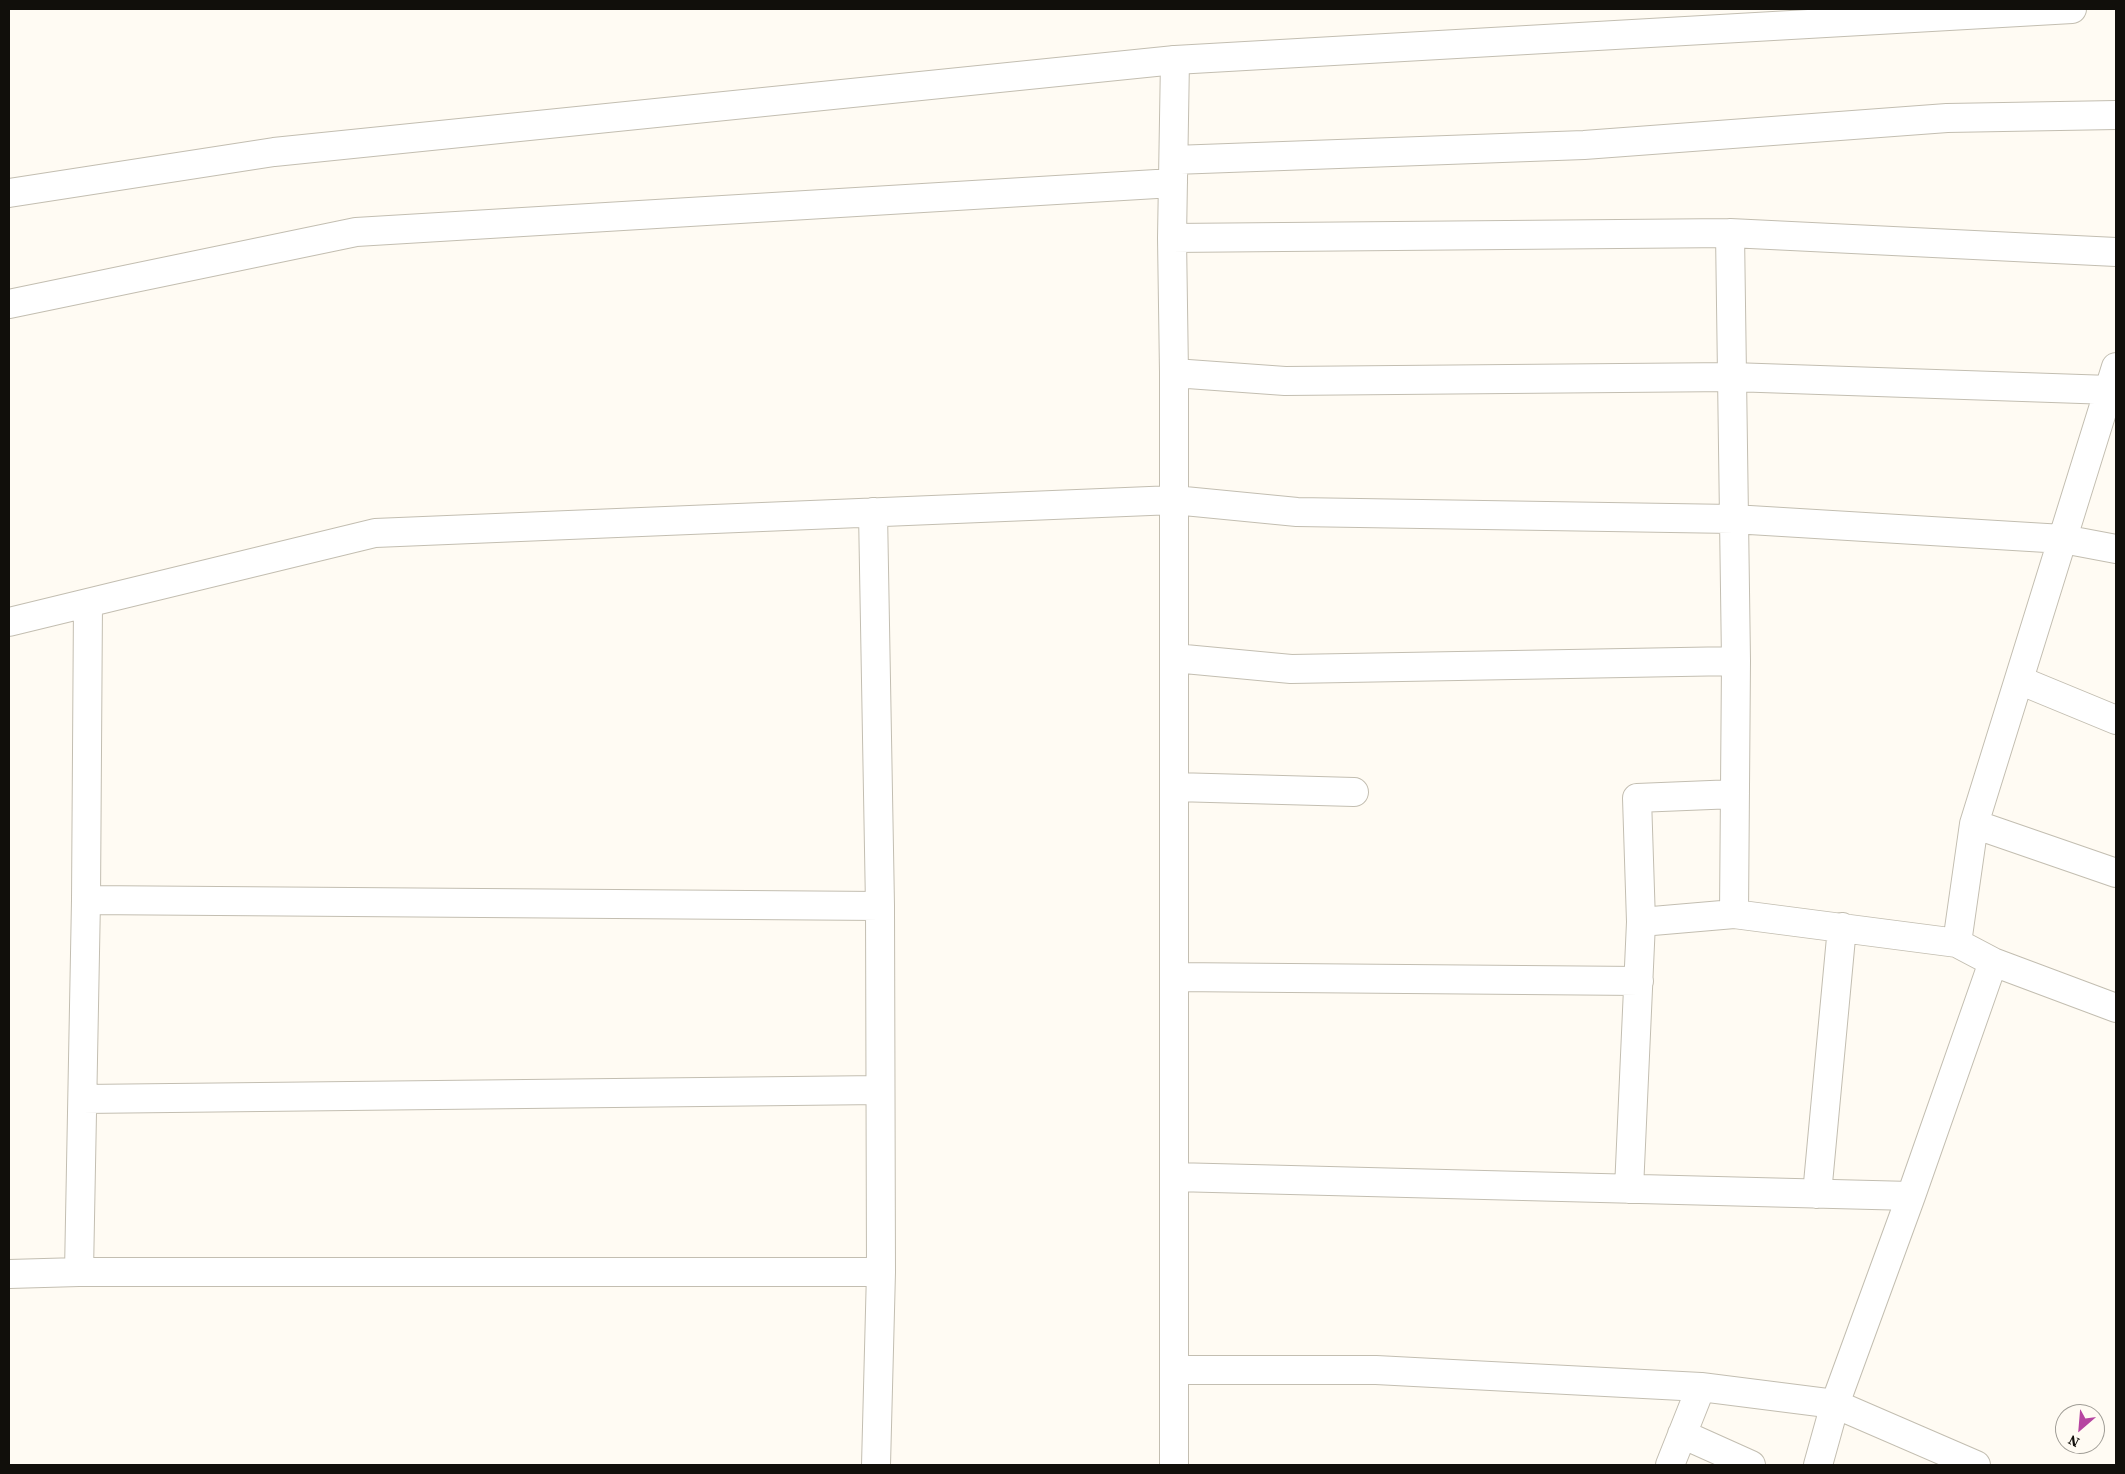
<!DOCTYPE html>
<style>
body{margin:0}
#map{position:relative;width:2125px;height:1474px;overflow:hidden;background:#fffbf3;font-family:"Source Serif 4",serif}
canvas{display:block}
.frame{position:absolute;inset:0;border:10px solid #110f0b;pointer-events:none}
.north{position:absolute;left:2055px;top:1404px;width:50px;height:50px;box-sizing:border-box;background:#fffbf3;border:1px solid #a09d96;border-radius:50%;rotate:207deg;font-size:14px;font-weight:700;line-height:20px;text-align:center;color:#110f0b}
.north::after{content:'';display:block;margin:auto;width:18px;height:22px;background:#b645a1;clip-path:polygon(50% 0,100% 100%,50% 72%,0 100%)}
</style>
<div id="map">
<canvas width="2125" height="1474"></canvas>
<div class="frame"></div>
<div class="north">N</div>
</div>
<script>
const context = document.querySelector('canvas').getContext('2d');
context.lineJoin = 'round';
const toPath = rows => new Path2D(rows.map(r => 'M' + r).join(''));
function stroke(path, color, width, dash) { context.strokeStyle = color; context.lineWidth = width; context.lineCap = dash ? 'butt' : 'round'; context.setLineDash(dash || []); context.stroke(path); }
const minor = toPath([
 [1174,160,1584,145,1947,118,2116,115],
 [1730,233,1736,661,1734,914],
 [1172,238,1730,233,2116,252],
 [9,304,356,232,1173,183],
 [2116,367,1974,824,1957,943,1993,962,2116,1008],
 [1174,373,1285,381,1732,377,2110,390],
 [873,512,880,906,881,1272,876,1465],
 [88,603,86,900,79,1272,881,1272],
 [9,622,375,533,1174,500,1297,512,1733,519,2063,539,2116,549],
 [1174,658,1291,669,1736,661],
 [2019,680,2116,720],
 [1175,787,1354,792],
 [1974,824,2116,873],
 [86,900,880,906],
 [1641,922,1734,914,1957,943],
 [1174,977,1639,981],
 [83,1099,880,1090],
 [1174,1177,1911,1196],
 [1629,1189,1641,922,1637,798,1735,794],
 [1817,1194,1842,927],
 [9,1274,79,1272],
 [1174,1370,1376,1370,1701,1387,1835,1404,1976,1465],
 [1682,1434,1751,1465],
 [1174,1465,1174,373,1172,238,1175,60],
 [1670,1465,1701,1387],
 [1818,1465,1835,1404,1911,1196,1993,962]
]);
const major = toPath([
 [9,193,274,152,1175,60,2072,9]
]);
stroke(minor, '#c3beb1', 30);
stroke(major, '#c3beb1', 30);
stroke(minor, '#fff', 28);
stroke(major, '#fff', 28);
</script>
